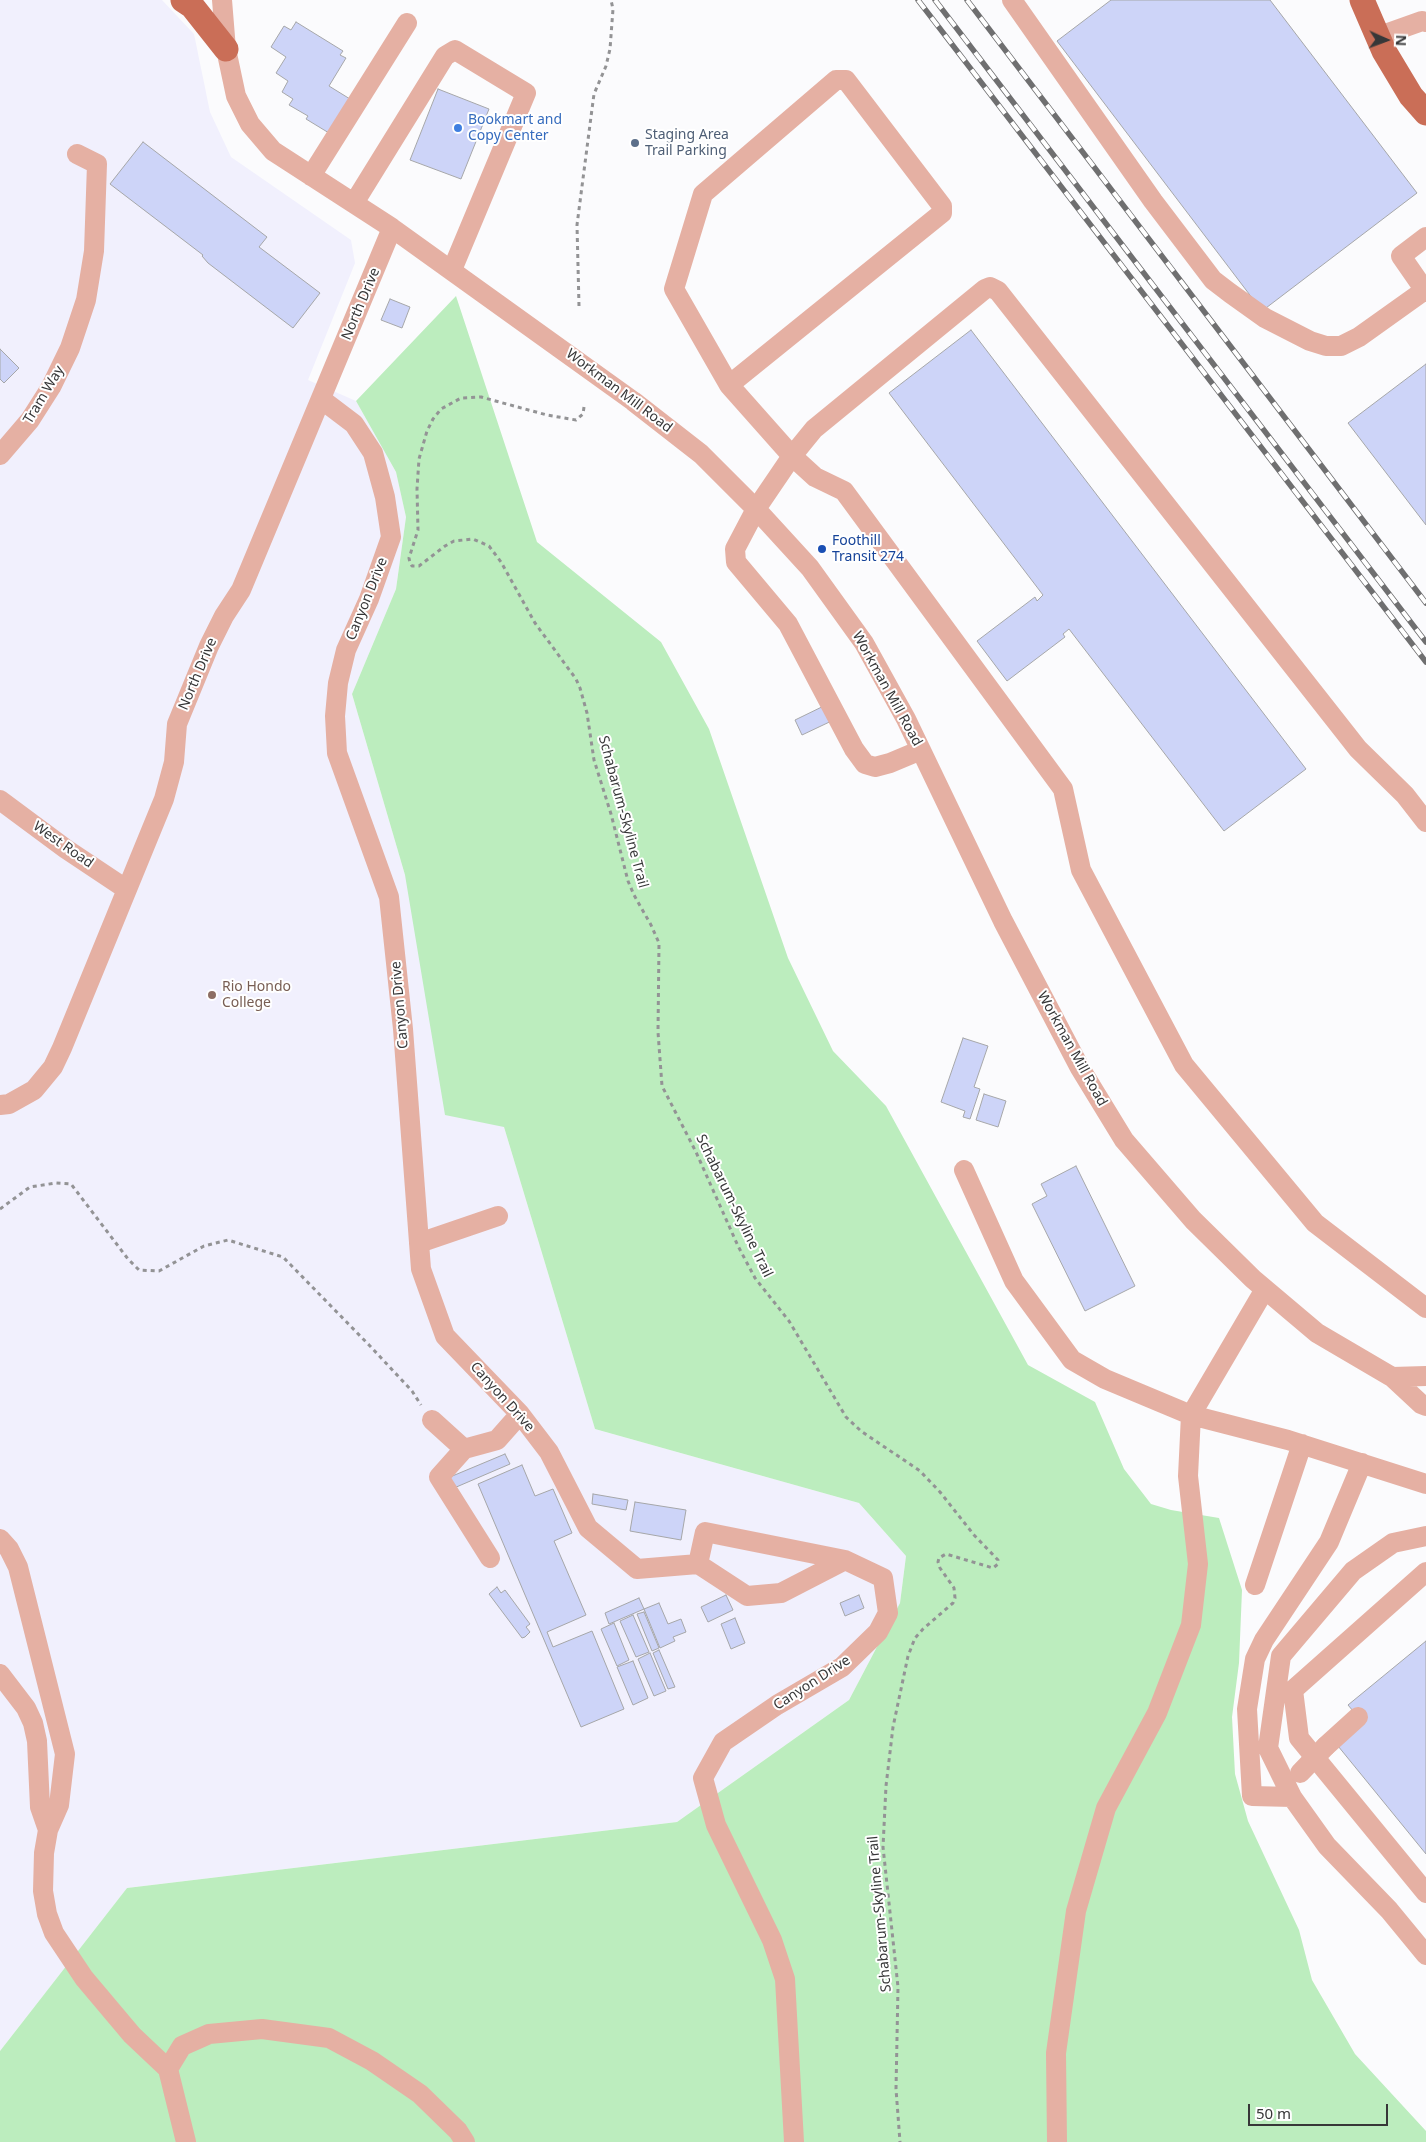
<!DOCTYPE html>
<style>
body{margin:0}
#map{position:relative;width:1426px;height:2142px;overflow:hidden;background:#fbfbfd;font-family:"Noto Sans",sans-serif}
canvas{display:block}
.north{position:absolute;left:1361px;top:15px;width:50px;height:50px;-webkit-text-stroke:4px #fff;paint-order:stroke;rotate:92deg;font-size:14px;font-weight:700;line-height:20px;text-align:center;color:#373738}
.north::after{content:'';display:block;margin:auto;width:18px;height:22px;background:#373738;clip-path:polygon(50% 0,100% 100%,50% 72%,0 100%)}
.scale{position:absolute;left:1248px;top:2104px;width:140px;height:22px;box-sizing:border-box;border:2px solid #373738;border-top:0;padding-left:6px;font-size:15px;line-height:18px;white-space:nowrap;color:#373738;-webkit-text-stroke:4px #fff;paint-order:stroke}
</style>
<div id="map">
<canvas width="1426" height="2142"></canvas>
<div class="north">N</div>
<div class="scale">50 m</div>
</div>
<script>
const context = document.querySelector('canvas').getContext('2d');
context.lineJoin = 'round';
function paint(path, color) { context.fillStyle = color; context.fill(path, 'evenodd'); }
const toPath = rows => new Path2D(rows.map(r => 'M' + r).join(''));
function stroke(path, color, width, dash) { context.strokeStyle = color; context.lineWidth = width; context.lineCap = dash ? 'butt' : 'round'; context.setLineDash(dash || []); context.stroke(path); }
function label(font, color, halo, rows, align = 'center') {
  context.font = font + ' "Noto Sans",sans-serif'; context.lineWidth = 4; context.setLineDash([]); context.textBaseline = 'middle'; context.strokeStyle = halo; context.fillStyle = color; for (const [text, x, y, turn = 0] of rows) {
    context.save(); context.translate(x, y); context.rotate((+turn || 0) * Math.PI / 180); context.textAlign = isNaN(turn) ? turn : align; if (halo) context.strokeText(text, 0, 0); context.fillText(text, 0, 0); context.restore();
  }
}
paint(toPath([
 [0,0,162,0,194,34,210,112,231,157,351,240,355,263,308,380,356,401,396,472,406,517,396,589,352,694,405,875,504,1127,595,1429,859,1503,906,1556,900,1603,849,1700,677,1822,127,1888,0,2051]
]), '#f1f0fd');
paint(toPath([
 [456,296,537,542,661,642,709,729,788,958,833,1051,886,1106,1028,1365,1095,1402,1124,1469,1151,1504,1171,1510,1219,1518,1242,1590,1239,1663,1232,1717,1235,1774,1248,1821,1299,1930,1312,1980,1355,2054,1426,2131,1426,2142,0,2142,0,2051,127,1888,677,1822,849,1700,900,1603,906,1556,859,1503,595,1429,504,1127,445,1115,405,875,352,694,396,589,406,517,396,472,356,401]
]), '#bcedbe');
const building = toPath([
 [1111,0,1270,0,1417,193,1262,311,1057,41,1111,0],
 [296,22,343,51,340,55,346,58,329,86,350,99,329,133,306,119,308,116,289,105,293,99,282,92,288,81,276,73,286,57,271,47,284,26,291,30,296,22],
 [438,89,489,109,461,179,410,160,438,89],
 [143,142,267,237,259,247,320,293,293,328,208,263,202,256,203,255,110,184,143,142],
 [390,299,410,307,402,328,381,320,390,299],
 [971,330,1306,769,1224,831,1069,629,1063,634,1065,637,1007,681,977,641,1035,597,1037,601,1043,595,889,393,971,330],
 [0,349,19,368,4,383,0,379,0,349],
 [1426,364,1426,525,1348,423,1426,364],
 [832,702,840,717,802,735,795,720,832,702],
 [963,1038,988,1046,974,1087,980,1089,970,1119,963,1117,965,1111,941,1102,963,1038],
 [984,1094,1006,1101,998,1127,976,1120,984,1094],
 [1076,1166,1135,1286,1085,1311,1032,1204,1047,1196,1041,1184,1076,1166],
 [505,1454,510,1464,454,1488,450,1477,505,1454],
 [522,1465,535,1496,553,1489,572,1533,554,1541,586,1615,547,1632,553,1647,592,1631,624,1709,581,1727,478,1484,522,1465],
 [593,1494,628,1500,626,1510,592,1504,593,1494],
 [635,1502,686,1510,681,1540,630,1531,635,1502],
 [497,1587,501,1593,505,1590,530,1624,526,1627,530,1632,525,1637,522,1638,489,1594,497,1587],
 [726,1595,733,1610,708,1622,701,1607,726,1595],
 [859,1595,864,1608,845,1616,840,1603,859,1595],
 [639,1598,644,1609,609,1624,605,1613,639,1598],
 [659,1603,668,1624,681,1619,686,1632,673,1637,675,1641,660,1648,644,1609,659,1603],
 [644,1612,659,1648,652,1651,637,1614,644,1612],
 [633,1615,649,1652,636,1657,620,1621,633,1615],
 [735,1618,745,1643,731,1649,721,1624,735,1618],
 [614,1623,629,1660,617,1666,601,1629,614,1623],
 [1426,1641,1426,1854,1338,1746,1364,1724,1348,1705,1426,1641],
 [659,1650,675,1687,668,1689,653,1653,659,1650],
 [650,1653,666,1691,654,1696,638,1659,650,1653],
 [633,1661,648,1698,633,1705,617,1667,633,1661]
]);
paint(building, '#cdd4f8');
stroke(building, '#a6a7a9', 1);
stroke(toPath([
 [579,306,577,225,592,109,594,94,606,66,610,49,613,9,611,0],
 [584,407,583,414,576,420,547,415,481,397,461,398,441,409,433,419,427,431,419,459,417,489,418,530,409,558,410,563,412,566,419,566,445,546,454,541,473,539,489,546,501,562,535,623,576,679,580,688,587,713,594,760,611,814,628,881,634,895,651,925,659,943,658,1032,662,1086,696,1152,738,1246,755,1278,789,1321,846,1417,861,1431,920,1471,940,1492,974,1535,998,1560,998,1564,993,1568,946,1554,939,1558,938,1562,940,1568,954,1588,955,1598,953,1603,923,1629,915,1638,908,1656,893,1727,886,1786,883,1847,898,1987,896,2089,900,2142],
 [0,1209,30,1187,56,1183,71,1184,128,1259,139,1270,159,1271,204,1246,228,1240,283,1257,370,1346,412,1391,421,1405]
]), '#939395', 3, [4, 4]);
stroke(toPath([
 [222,0,226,49,236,96,250,124,273,151,392,228,633,401,701,454,756,509,810,568,864,643,906,719,1003,921,1080,1068,1124,1140,1193,1220,1253,1279,1317,1333,1392,1377,1421,1404,1426,1406],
 [1012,0,1153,201,1213,280,1230,293,1265,318,1310,341,1326,346,1341,346,1359,337,1425,290],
 [1377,37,1422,21,1426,22],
 [311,176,407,23],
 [354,203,445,56,455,50,526,93,452,270],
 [1426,237,1401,256,1426,292],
 [729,385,942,213,942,206,846,80,836,80,703,194,674,289,729,385,792,456,815,477,844,491,1063,789,1081,870,1184,1065,1315,1223,1426,1308],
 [321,399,354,424,373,453,385,497,391,537,369,599,346,650,338,683,335,716,337,753,389,897,403,1029,421,1269,445,1336,520,1414,549,1452,588,1528,637,1569,698,1564,747,1596,781,1593,845,1560],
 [0,455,30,420,51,387,70,348,86,300,94,251,97,164,77,154],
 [921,750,890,763,875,767,865,764,854,749,788,624,736,562,735,549,756,509,792,456,814,429,985,289,990,287,998,291,1358,749,1405,795,1426,822],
 [0,800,66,849,126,889],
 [0,1105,9,1104,34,1090,53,1067,62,1048,164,799,174,762,177,724,209,646,224,616,241,590,392,228],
 [964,1170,1014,1281,1072,1360,1105,1379,1191,1415,1288,1440,1426,1484],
 [419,1243,498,1216],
 [1392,1377,1426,1376],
 [432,1420,464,1449,497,1440,520,1414],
 [464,1449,439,1477,490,1558],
 [1362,1463,1329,1542,1264,1640,1255,1659,1247,1709,1252,1796,1292,1797,1327,1846,1389,1910,1426,1955],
 [0,1539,9,1549,18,1567,65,1754,59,1805,48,1830,44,1853,43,1891,47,1914,54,1933,84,1978,132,2035,168,2069,186,2142],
 [698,1564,705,1532,845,1560,883,1578,888,1613,878,1632,842,1667,777,1705,723,1742,703,1778,716,1825,772,1940,785,1979,794,2142],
 [1426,1572,1293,1690,1299,1738,1426,1893],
 [1255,1585,1302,1444],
 [0,1674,26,1708,33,1723,37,1741,40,1807,48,1830],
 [1326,1746,1358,1717],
 [1292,1797,1268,1748,1281,1656,1353,1571,1393,1543,1426,1536],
 [168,2069,182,2046,209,2034,262,2029,329,2038,372,2061,420,2094,458,2131,465,2142],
 [1057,2142,1056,2053,1076,1911,1106,1808,1157,1713,1191,1625,1198,1564,1188,1476,1191,1415,1265,1289]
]), '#e5b0a3', 20);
stroke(toPath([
 [183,0,192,6,226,49],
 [1362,0,1384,51,1411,96,1426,113]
]), '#ca6e57', 25);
const rail = toPath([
 [918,0,1426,662],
 [935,0,1426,642],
 [967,0,1426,603]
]);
stroke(rail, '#6f6f70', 5.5);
stroke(rail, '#fff', 4, [11]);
stroke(toPath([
 [1300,1773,1326,1746]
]), '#e5b0a3', 20);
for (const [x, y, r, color] of [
 [458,128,5,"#3f7fe0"],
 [635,143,5,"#5c6f8a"],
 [822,549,5,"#1a4fb4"],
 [212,995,5,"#8d6e63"]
]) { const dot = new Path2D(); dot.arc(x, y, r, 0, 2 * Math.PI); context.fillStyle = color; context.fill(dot); stroke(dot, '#fff', 2); }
label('14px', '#366cbe', '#fff', [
 ["Bookmart and",468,120],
 ["Copy Center",468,136]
], 'left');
label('14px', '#4e5e75', '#fff', [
 ["Staging Area",645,135],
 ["Trail Parking",645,151]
], 'left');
label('14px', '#373738', '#fff', [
 ["North Drive",361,304,-67],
 ["Workman Mill Road",619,391,37],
 ["Tram Way",44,395,-59],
 ["Canyon Drive",367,599,-68],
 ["North Drive",198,674,-67],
 ["Workman Mill Road",887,689,61],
 ["Schabarum-Skyline Trail",623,812,75],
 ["West Road",63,845,35],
 ["Canyon Drive",400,1005,-95],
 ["Workman Mill Road",1072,1049,61],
 ["Schabarum-Skyline Trail",734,1206,64],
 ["Canyon Drive",502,1397,48],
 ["Canyon Drive",812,1683,-33],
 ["Schabarum-Skyline Trail",880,1914,-95]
]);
label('14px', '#164399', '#fff', [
 ["Foothill",832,541],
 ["Transit 274",832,557]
], 'left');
label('14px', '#785e54', '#fff', [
 ["Rio Hondo",222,987],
 ["College",222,1003]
], 'left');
</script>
